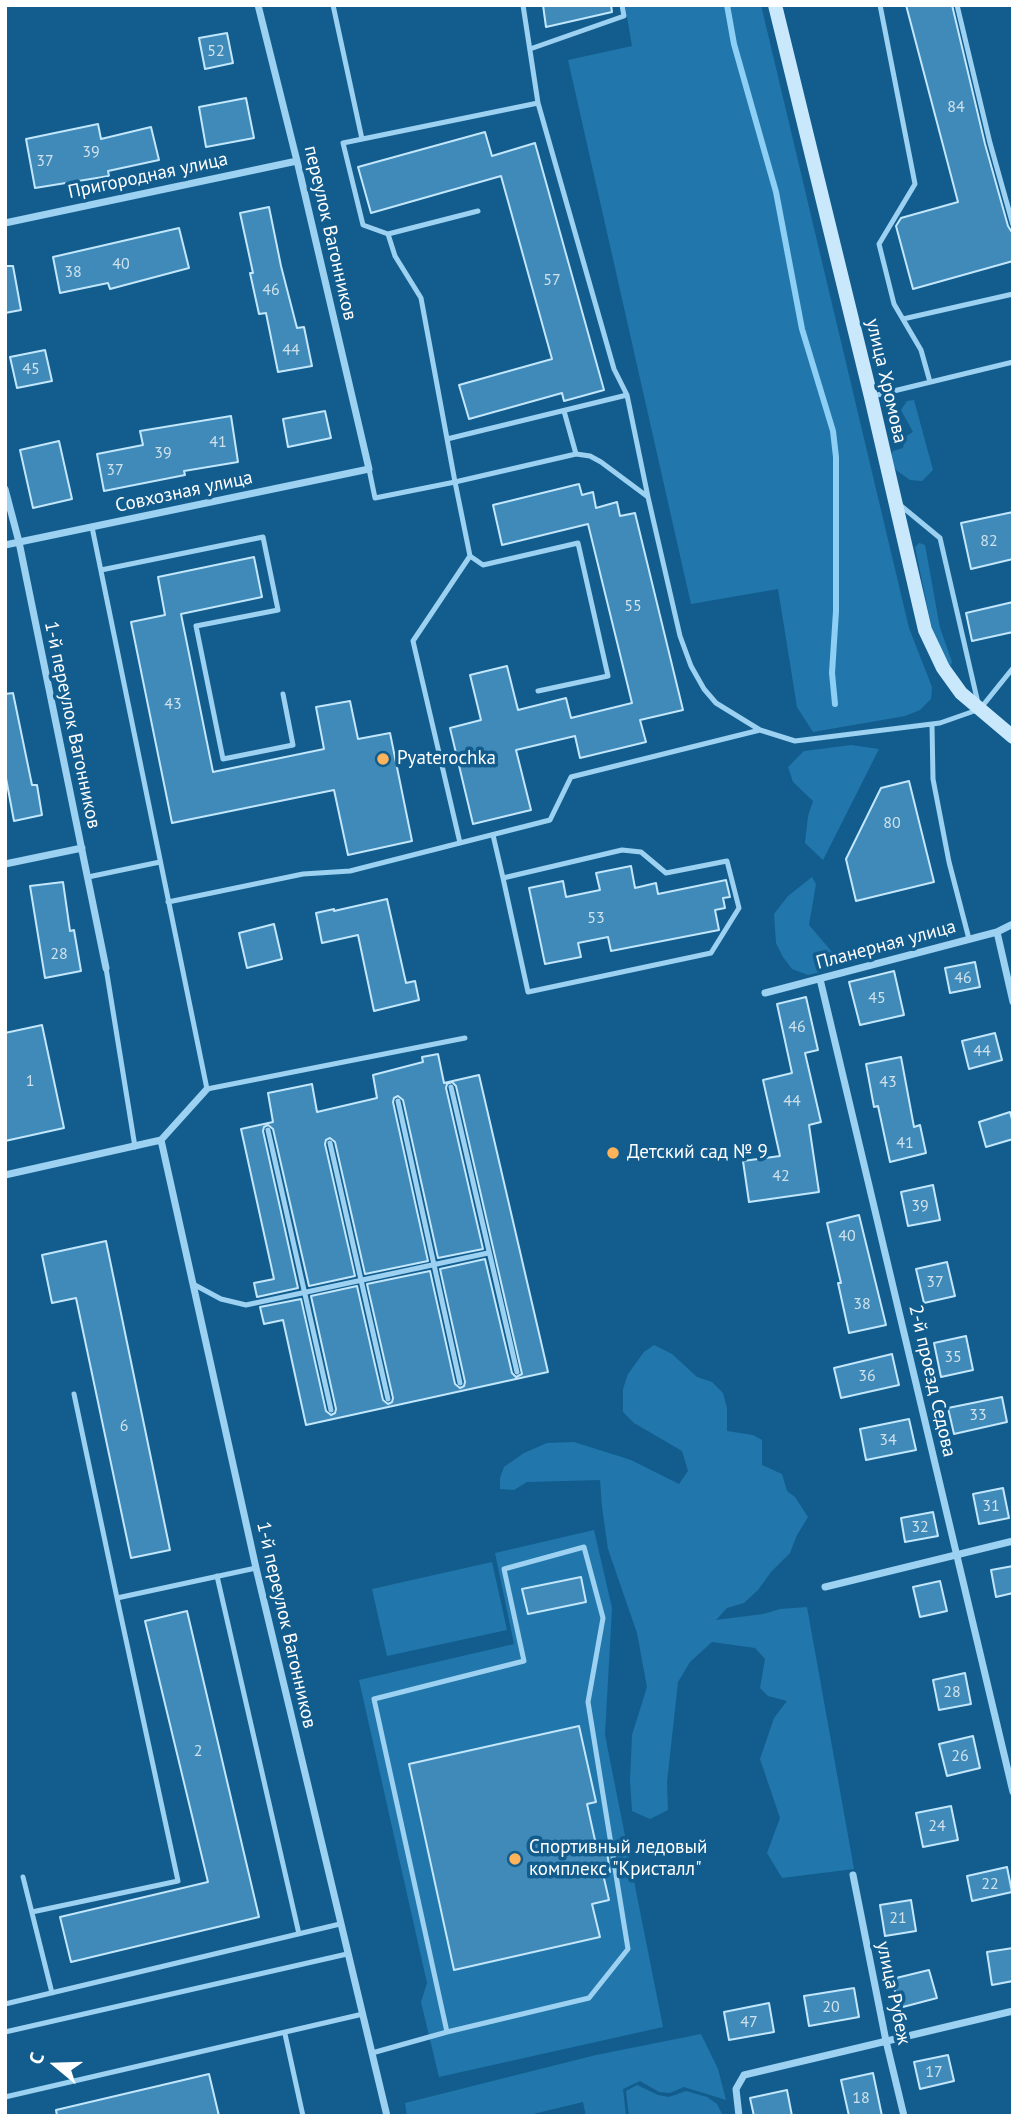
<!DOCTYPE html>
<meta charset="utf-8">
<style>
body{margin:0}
#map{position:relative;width:1018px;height:2121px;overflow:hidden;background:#125d8e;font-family:"PT Sans",sans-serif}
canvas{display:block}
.frame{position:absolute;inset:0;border:7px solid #fff;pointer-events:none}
.north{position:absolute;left:21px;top:2030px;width:70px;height:70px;-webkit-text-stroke:5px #125d8e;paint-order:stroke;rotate:289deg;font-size:19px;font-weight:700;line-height:28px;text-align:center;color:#fff}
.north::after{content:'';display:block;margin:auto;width:24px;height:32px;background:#fff;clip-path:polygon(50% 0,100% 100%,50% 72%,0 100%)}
</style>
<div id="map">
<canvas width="1018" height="2121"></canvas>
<div class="frame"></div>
<div class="north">С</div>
</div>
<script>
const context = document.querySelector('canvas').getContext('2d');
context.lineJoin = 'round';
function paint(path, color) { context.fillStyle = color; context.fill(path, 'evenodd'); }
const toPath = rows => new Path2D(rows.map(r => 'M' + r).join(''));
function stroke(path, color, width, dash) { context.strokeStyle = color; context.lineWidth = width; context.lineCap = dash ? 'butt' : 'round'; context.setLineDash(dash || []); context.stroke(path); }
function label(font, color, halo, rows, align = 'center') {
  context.font = font + ' "PT Sans",sans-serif'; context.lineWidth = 7; context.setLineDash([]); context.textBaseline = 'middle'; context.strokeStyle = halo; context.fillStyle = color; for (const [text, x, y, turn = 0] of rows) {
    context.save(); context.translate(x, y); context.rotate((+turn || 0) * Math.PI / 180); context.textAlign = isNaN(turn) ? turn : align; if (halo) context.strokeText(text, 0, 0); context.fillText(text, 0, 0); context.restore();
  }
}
paint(toPath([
 [625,5,761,5,909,628,932,687,931,699,920,710,905,716,813,732,797,707,778,589,691,604,568,60,632,46],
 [914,400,933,470,922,481,910,480,896,470,889,459,893,451,903,448,905,437,913,432,901,410,907,401],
 [919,543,925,545,940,628,952,662,950,667,933,634,915,547],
 [851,745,879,749,823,860,805,843,808,816,813,801,793,782,788,767,804,751],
 [812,877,816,884,809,925,838,959,820,972,808,975,792,969,783,957,776,943,774,914,788,896],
 [654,1345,672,1354,697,1377,712,1382,723,1393,727,1408,727,1431,753,1435,762,1440,762,1465,782,1474,787,1491,795,1497,808,1517,797,1535,790,1553,771,1572,758,1590,744,1603,727,1608,716,1620,763,1614,780,1609,807,1607,854,1869,782,1878,767,1853,780,1818,760,1759,774,1718,787,1701,768,1696,760,1688,765,1659,755,1648,712,1642,690,1662,678,1682,667,1782,668,1810,650,1819,632,1811,630,1781,632,1735,647,1687,637,1633,608,1549,602,1507,600,1480,527,1482,514,1490,500,1489,500,1478,504,1467,524,1453,547,1443,574,1442,631,1460,679,1484,688,1471,682,1451,634,1423,623,1412,623,1389,628,1374,644,1352],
 [594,1530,612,1608,605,1735,663,2027,439,2077,421,2002,427,1983,359,1680,514,1644,495,1553],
 [492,1562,507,1630,387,1656,372,1589],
 [701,2034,718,2069,726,2100,684,2087,670,2093,659,2092,640,2081,623,2089,626,2116,586,2116,583,2102,525,2116,407,2116,405,2103,596,2055],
 [637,2085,658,2095,669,2097,686,2091,707,2097,717,2104,723,2116,629,2116,626,2091]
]), '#2177ab');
stroke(toPath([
 [727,5,734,44,776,192,802,329,833,431,836,457,836,611,832,673,835,704]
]), '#8dcff5', 6);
const building = toPath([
 [543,5,611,5,612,12,546,27,543,5],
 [906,5,952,5,985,144,1008,226,1013,234,1013,261,913,289,896,226,901,218,958,202,906,5],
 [227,33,233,63,205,69,199,38,227,33],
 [246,98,254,138,206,147,199,107,246,98],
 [98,124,101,139,151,127,159,160,108,171,109,176,35,188,26,139,98,124],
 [485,132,492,156,535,143,604,390,564,401,562,393,469,419,459,385,552,359,501,176,371,213,358,167,485,132],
 [269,207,281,266,297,328,304,327,312,366,278,372,266,313,259,314,250,273,253,273,240,213,269,207],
 [179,228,189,268,110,289,108,283,60,293,53,257,179,228],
 [5,266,13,266,21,310,5,313,5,266],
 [45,350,52,381,17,388,10,357,45,350],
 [325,411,331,438,288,447,283,419,325,411],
 [231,416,238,462,184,471,185,475,104,491,97,454,143,445,140,431,231,416],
 [59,441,72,499,33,508,20,450,59,441],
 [579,484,582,495,593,492,596,508,617,502,620,516,635,513,683,710,640,720,646,742,580,758,575,736,516,750,531,810,473,824,450,728,481,720,470,675,507,666,518,710,566,698,571,718,632,703,588,524,502,545,493,505,579,484],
 [1013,512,1013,559,971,569,961,523,1013,512],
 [254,557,262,597,181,614,213,772,324,749,316,707,350,701,358,739,390,733,412,841,348,855,334,790,172,823,131,622,165,615,158,577,254,557],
 [1013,602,1013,632,972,641,966,613,1013,602],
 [13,693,32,785,37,785,42,815,14,821,5,773,5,694,13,693],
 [909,781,934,882,856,901,846,859,881,788,909,781],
 [631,866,635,888,656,883,658,894,726,880,730,897,723,898,725,908,715,910,719,930,611,951,608,937,578,943,581,957,545,964,529,888,563,881,566,897,600,890,596,873,631,866],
 [63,882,70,931,74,930,81,971,45,978,30,886,63,882],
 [387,899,406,983,415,981,419,1000,374,1011,358,935,322,943,316,913,334,909,334,911,387,899],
 [274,924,282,959,247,968,239,933,274,924],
 [975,962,980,987,950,993,945,968,975,962],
 [894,971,904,1015,860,1025,849,982,894,971],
 [806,997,818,1050,805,1053,821,1122,809,1125,819,1192,749,1202,743,1161,780,1156,763,1080,792,1073,777,1004,806,997],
 [42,1025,64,1128,5,1141,5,1033,42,1025],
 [995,1033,1002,1060,969,1069,962,1041,995,1033],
 [438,1054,444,1083,479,1075,548,1372,306,1425,283,1320,264,1324,260,1307,301,1299,326,1411,331,1415,335,1413,336,1409,311,1296,357,1286,383,1400,388,1404,392,1402,393,1398,367,1284,430,1271,455,1384,460,1388,464,1386,465,1382,440,1269,485,1259,512,1373,516,1377,522,1374,456,1086,452,1082,447,1084,446,1088,483,1249,438,1258,403,1100,398,1096,394,1098,393,1102,428,1261,365,1274,335,1142,330,1138,326,1140,325,1144,355,1276,309,1286,273,1129,268,1125,264,1127,263,1131,298,1288,257,1297,254,1283,274,1279,241,1129,273,1122,268,1093,312,1084,317,1112,377,1098,373,1075,423,1062,422,1057,438,1054],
 [901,1057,914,1127,920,1125,926,1153,890,1162,878,1106,874,1107,866,1064,901,1057],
 [1010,1112,1013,1123,1013,1139,986,1147,979,1122,1010,1112],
 [933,1185,940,1220,908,1226,901,1192,933,1185],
 [859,1215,886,1325,849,1333,838,1283,841,1283,827,1223,859,1215],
 [106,1241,170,1550,131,1558,76,1298,52,1303,42,1255,106,1241],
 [947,1262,955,1296,924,1303,916,1269,947,1262],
 [966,1336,973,1370,941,1377,934,1343,966,1336],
 [892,1354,899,1385,841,1398,834,1368,892,1354],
 [1002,1397,1007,1422,954,1434,948,1408,1002,1397],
 [909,1419,916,1450,866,1460,860,1429,909,1419],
 [1003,1488,1009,1518,979,1524,973,1494,1003,1488],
 [933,1512,938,1536,905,1542,901,1518,933,1512],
 [1013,1566,1013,1593,996,1597,991,1570,1013,1566],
 [581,1577,586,1602,528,1614,522,1589,581,1577],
 [940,1581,947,1611,920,1617,913,1587,940,1581],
 [187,1611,259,1917,71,1962,60,1917,208,1882,145,1621,187,1611],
 [965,1673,971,1704,939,1710,933,1680,965,1673],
 [579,1726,596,1802,587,1804,598,1854,607,1852,610,1872,603,1874,609,1900,592,1904,600,1937,454,1970,409,1764,579,1726],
 [973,1736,980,1768,947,1776,939,1744,973,1736],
 [951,1806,958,1840,923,1847,916,1813,951,1806],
 [1007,1867,1012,1892,972,1901,967,1876,1007,1867],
 [911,1900,916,1931,885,1936,880,1905,911,1900],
 [1013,1948,1013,1981,992,1985,987,1952,1013,1948],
 [929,1970,937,1998,899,2008,892,1979,929,1970],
 [854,1988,859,2017,809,2026,804,1996,854,1988],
 [769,2003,774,2032,729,2040,724,2012,769,2003],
 [948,2055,954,2081,920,2089,914,2062,948,2055],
 [873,2073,882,2116,849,2116,841,2080,873,2073],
 [209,2074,219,2116,57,2116,56,2110,209,2074],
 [787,2090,792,2116,754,2116,750,2098,787,2090]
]);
paint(building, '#3f8ab8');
stroke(building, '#c2e7fc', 2);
stroke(toPath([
 [333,5,362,139],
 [523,5,538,103,614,369,627,395,648,497],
 [880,5,915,184,879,244,894,304,921,350,930,382],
 [957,5,990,143,1013,225],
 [530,49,624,16,622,5],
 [478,211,388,234,363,225,343,143,538,103],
 [388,234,395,256,421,298,455,482,576,454,590,456,601,462,648,497,680,636,691,666,704,689,716,703,760,730],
 [903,319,1013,294],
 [873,396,1013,362],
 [564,411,576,454],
 [447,439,627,395],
 [369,469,375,498,455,482,470,556,483,565,578,543,608,676,538,691],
 [900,505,940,538,978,703],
 [92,527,207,1089,465,1038],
 [101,570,263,537,278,610,196,626,223,759,293,745,283,694],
 [932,725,933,779,949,862,969,939],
 [493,835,503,878,528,992,711,953,739,908,727,861,666,873,641,852,622,850,503,878],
 [460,843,413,641,470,556],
 [88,877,160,862],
 [168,902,303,874,350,871,550,820,571,777,760,730,795,741,940,723,980,709,1013,668],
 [106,968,135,1147],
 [451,1087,517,1372],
 [398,1101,460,1383],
 [268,1130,331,1410],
 [330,1143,388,1399],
 [193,1284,221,1299,246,1305,488,1253],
 [74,1394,117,1598],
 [217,1576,299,1934],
 [23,1877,52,1993],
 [32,1912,178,1881,117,1598,256,1568],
 [5,2004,340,1924],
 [5,2032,347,1954],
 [285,2034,303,2116],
 [372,2053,447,2032,589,1998,628,1949,588,1702,603,1618,584,1547,504,1569,524,1661,374,1699,447,2032],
 [5,2097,363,2014]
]), '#9cd1f1', 5);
stroke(toPath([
 [5,223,297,161],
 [5,489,19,542,106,968],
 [5,545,369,469,298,165,258,5],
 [5,864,82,848],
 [997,932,1013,1002],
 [820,979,1013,1792],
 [765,993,997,932,1013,924],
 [161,1140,256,1568,387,2116],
 [5,1175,161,1140,207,1089],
 [825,1587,1013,1541],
 [853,1875,886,2041,904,2116],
 [739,2116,736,2089,744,2075,1013,2011]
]), '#9cd1f1', 7);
stroke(toPath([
 [775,5,871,397,925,630,943,668,961,693,1013,737]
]), '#cae8fc', 14);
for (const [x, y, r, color] of [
 [383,759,7,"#ffb45c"],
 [613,1153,7,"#ffb45c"],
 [515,1859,7,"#ffb45c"]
]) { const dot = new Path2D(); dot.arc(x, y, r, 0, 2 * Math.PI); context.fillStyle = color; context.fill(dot); stroke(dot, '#125d8e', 2.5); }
label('16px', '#cfe2ed', null, [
 ["52",216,51],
 ["84",956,107],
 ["39",91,152],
 ["37",45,161],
 ["40",121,264],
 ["38",73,272],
 ["57",552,280],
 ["46",271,290],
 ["44",291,350],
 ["45",31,369],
 ["41",218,442],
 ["39",163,453],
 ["37",115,470],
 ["82",989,541],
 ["55",633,606],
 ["43",173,704],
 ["80",892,823],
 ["53",596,918],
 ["28",59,954],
 ["46",963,978],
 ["45",877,998],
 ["46",797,1027],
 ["44",982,1051],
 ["1",30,1081],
 ["43",888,1082],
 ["44",792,1101],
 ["41",905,1143],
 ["42",781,1176],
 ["39",920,1206],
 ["40",847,1236],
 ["37",935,1282],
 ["38",862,1304],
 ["35",953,1357],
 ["36",867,1376],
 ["33",978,1415],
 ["6",124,1426],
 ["34",888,1440],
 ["31",991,1506],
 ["32",920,1527],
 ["28",952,1692],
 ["2",198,1751],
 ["26",960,1756],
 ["24",937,1826],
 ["22",990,1884],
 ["21",898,1918],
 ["20",831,2007],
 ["47",749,2022],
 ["17",934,2072],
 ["18",861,2098]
]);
label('19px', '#fff', '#125d8e', [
 ["Пригородная улица",148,176,-12],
 ["переулок Вагонников",330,233,77],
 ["улица Хромова",886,381,77],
 ["Совхозная улица",184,492,-12],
 ["1-й переулок Вагонников",72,725,78],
 ["Планерная улица",886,945,-15],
 ["2-й проезд Седова",932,1381,77],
 ["1-й переулок Вагонников",286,1625,77],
 ["улица Рубеж",893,1993,78]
]);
label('19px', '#fff', '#125d8e', [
 ["Pyaterochka",397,759],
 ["Детский сад № 9",627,1153],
 ["Спортивный ледовый",529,1848],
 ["комплекс \"Кристалл\"",529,1870]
], 'left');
</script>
